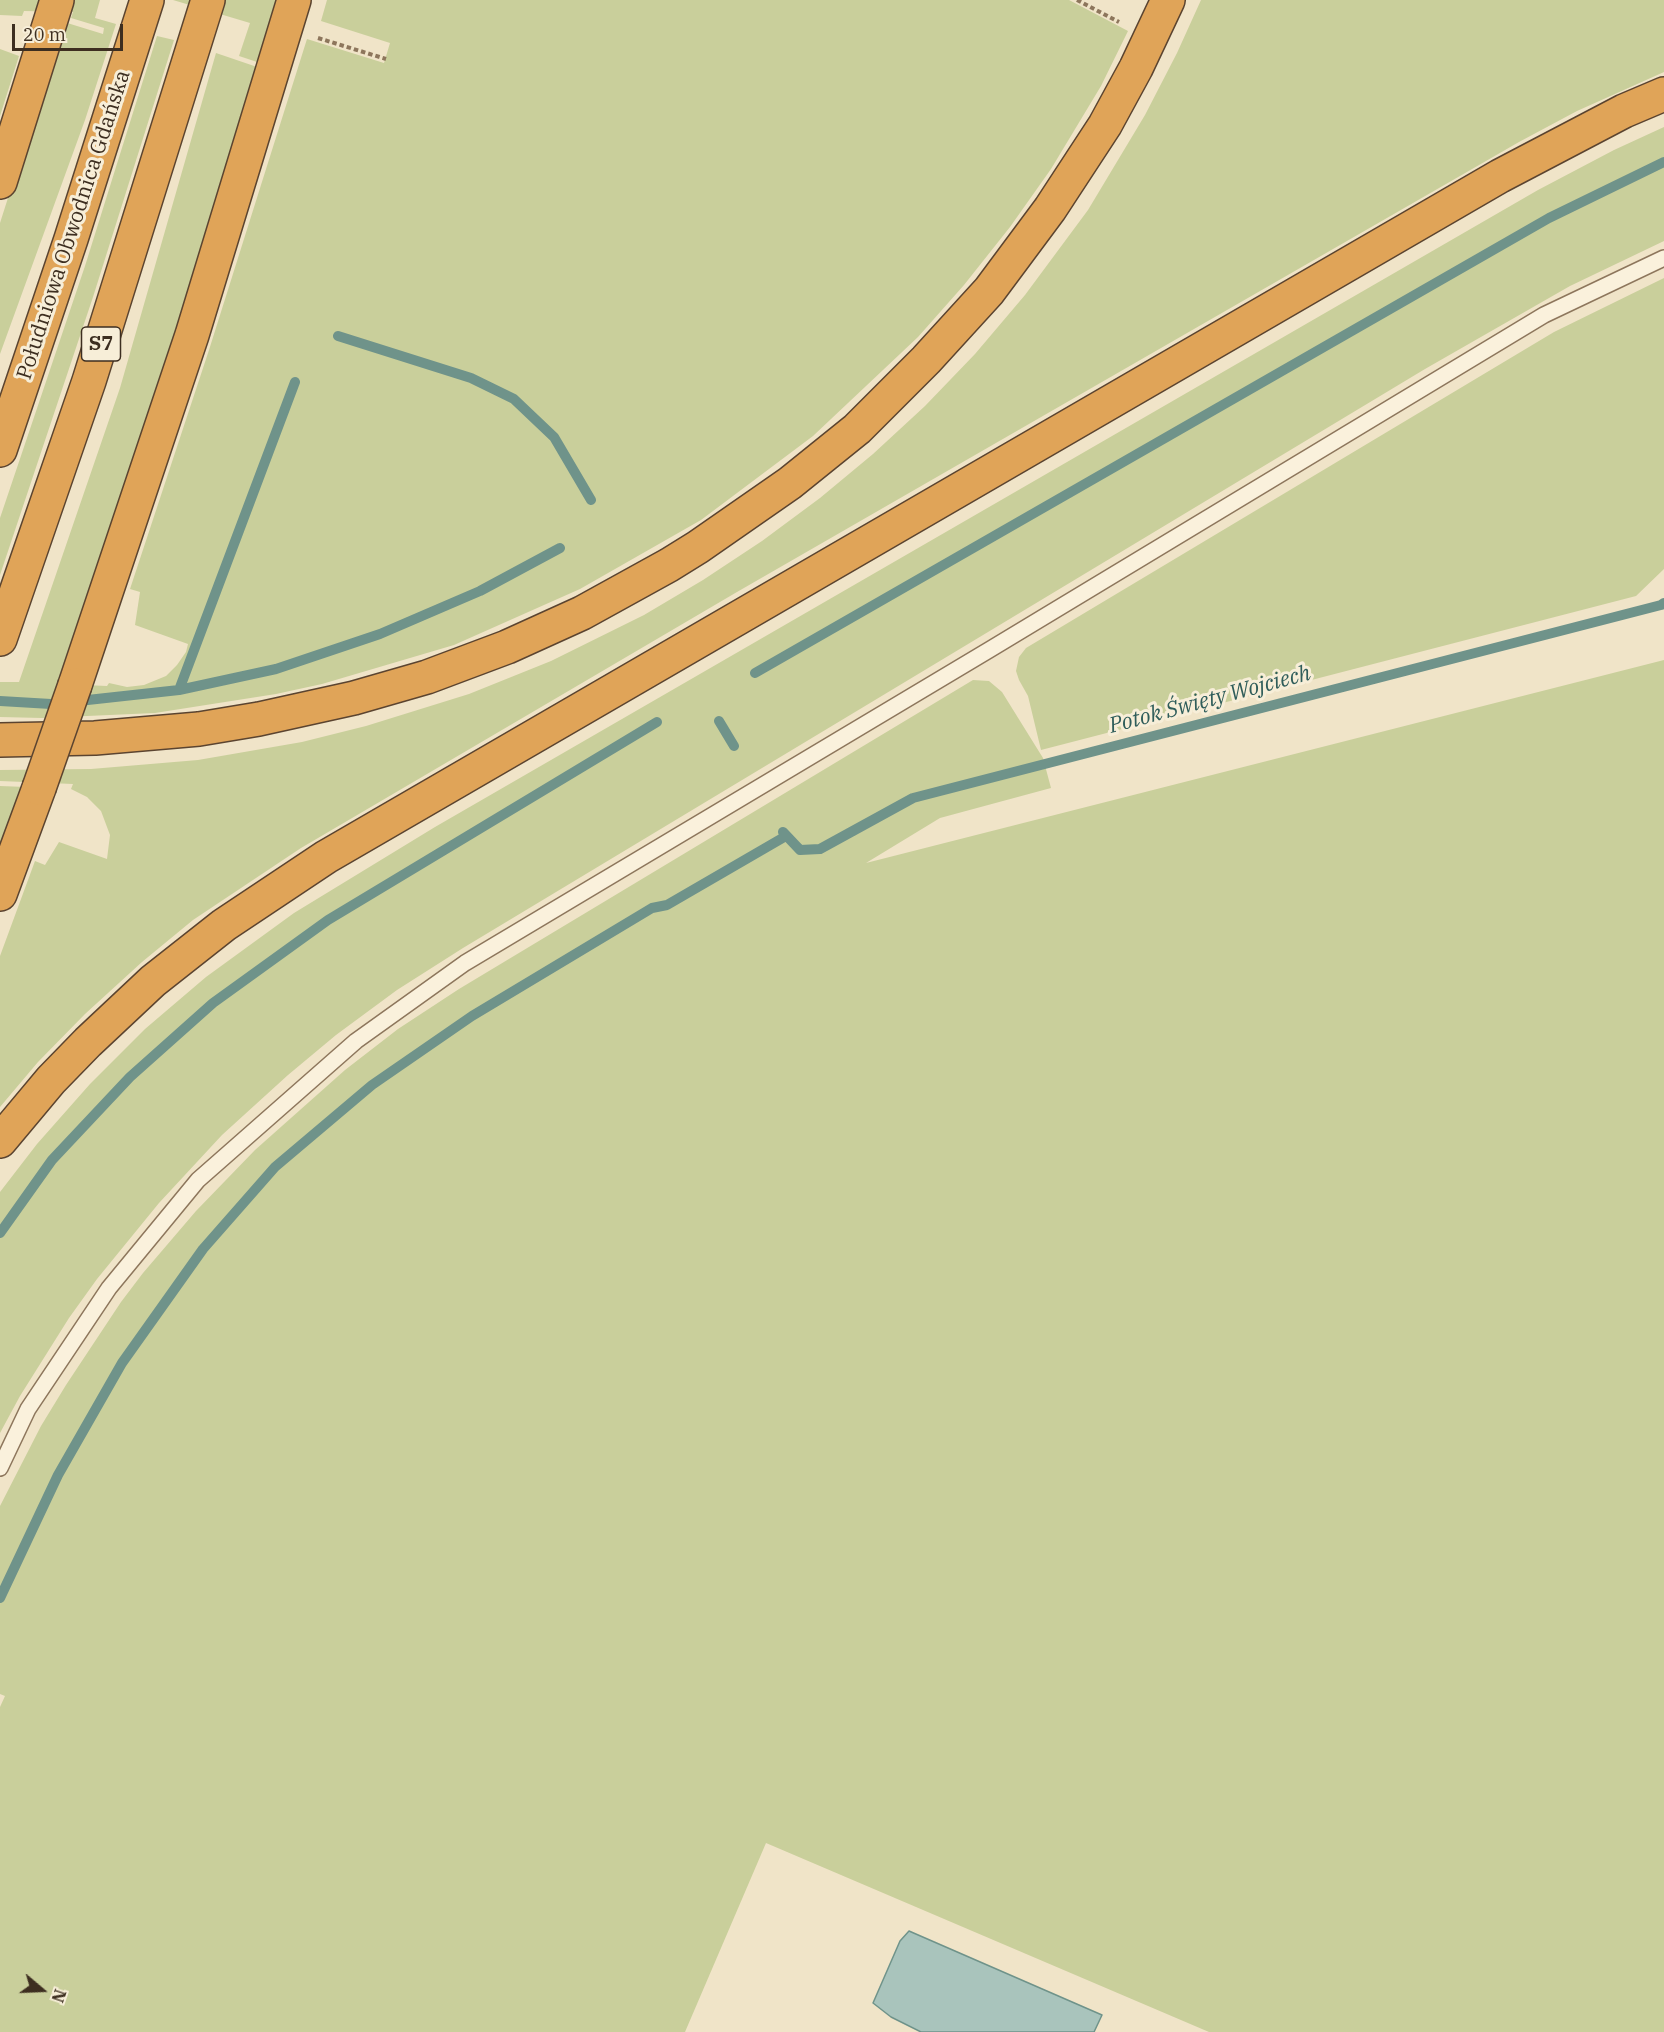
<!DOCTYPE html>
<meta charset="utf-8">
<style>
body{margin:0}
#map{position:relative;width:1664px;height:2032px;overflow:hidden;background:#f0e4c8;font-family:"IBM Plex Serif",serif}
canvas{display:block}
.north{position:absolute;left:12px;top:1960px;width:60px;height:60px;-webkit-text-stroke:4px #f7eed8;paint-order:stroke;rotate:109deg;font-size:16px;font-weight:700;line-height:24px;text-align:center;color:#3d2e20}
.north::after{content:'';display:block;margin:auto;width:21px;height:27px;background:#3d2e20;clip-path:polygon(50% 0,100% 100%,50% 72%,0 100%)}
.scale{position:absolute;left:12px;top:24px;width:111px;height:27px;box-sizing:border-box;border:3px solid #3d2e20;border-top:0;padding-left:8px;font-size:18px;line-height:21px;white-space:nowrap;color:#3d2e20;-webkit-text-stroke:4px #f7eed8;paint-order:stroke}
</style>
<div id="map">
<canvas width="1664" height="2032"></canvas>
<div class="north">N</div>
<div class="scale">20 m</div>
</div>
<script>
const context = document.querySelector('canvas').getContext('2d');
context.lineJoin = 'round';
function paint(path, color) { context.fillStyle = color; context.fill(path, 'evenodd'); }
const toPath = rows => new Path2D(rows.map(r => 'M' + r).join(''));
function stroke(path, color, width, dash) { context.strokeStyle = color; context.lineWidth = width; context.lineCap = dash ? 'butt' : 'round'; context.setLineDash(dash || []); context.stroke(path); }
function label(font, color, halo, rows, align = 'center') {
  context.font = font + ' "IBM Plex Serif",serif'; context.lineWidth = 6; context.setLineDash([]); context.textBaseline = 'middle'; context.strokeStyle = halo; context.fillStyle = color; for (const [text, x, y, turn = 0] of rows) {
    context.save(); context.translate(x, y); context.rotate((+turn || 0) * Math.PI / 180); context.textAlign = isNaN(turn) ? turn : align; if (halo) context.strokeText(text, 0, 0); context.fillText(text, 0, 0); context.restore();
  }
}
paint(toPath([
 [0,0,100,0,95,18,116,24,85,120,0,354,0,223,64,22,103,34,104,28,71,18,73,12,24,11,22,16,0,15],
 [173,0,276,0,257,62,239,56,250,23],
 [327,0,1069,0,1128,31,1101,86,1051,169,1010,227,964,285,918,337,813,436,701,520,580,589,454,645,322,684,276,694,155,713,42,718,0,717,0,682,19,682,120,388,216,53,263,69,62,684,107,686,109,683,127,687,144,685,166,676,177,665,186,652,188,644,135,625,140,592,130,589,209,350,307,39,384,63,390,43,321,21],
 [1201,0,1664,0,1664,72,1577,111,1519,142,737,592,301,848,193,920,142,962,85,1014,38,1062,0,1107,0,956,35,861,45,865,59,842,107,859,110,835,101,811,87,797,71,789,73,784,0,781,0,770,91,769,198,760,302,742,366,726,469,694,551,661,644,615,703,580,762,541,820,498,873,454,925,406,975,354,1025,295,1088,210,1145,115,1177,53],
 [157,36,174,40,93,297,0,575,0,518,85,266],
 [0,49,19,56,0,116],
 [1664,127,1664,241,1570,286,1425,369,463,948,397,990,336,1035,288,1075,222,1135,159,1203,97,1279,69,1318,20,1396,0,1433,0,1192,37,1144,90,1084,145,1029,206,977,294,913,435,827,1538,190,1614,150],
 [1664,278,1664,569,1636,596,1041,750,1028,696,1019,680,1016,671,1019,657,1026,648,1554,332],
 [1664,660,1664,2032,1209,2032,766,1843,685,2032,0,2032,0,1707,5,1696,0,1694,0,1506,41,1426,66,1385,121,1302,143,1273,196,1211,255,1150,345,1070,398,1029,459,989,973,680,989,681,1002,692,1043,758,1051,788,940,818,866,863],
 [0,786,26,787,0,860]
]), '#c9cf9b');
const water = toPath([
 [909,1931,1102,2015,1094,2032,921,2032,891,2017,873,2003,900,1941,909,1931]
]);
paint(water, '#a9c4bc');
stroke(water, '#6f938a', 1.5);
stroke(toPath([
 [338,336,471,378,514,399,554,437,591,500],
 [755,673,1549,218,1664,162],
 [179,690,295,382],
 [0,701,51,704,179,690,276,669,380,634,480,591,560,548],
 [719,721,734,746],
 [783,832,800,850,820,849,913,798,1661,605,1664,603],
 [0,1233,52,1160,130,1077,213,1003,328,920,657,722],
 [0,1598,58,1475,122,1363,203,1249,275,1167,372,1085,472,1016,652,908,667,905,786,836]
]), '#6f938a', 10);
const lane = toPath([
 [0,1468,28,1409,109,1288,198,1180,356,1041,465,963,989,650,1544,315,1664,258]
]);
const highway = toPath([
 [0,182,57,0],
 [0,450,71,239,147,0],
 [0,639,89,381,208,0],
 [75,685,192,335,294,0],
 [0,740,95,738,199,729,259,719,354,698,427,677,507,647,582,613,669,565,698,547,790,483,857,429,926,360,989,291,1050,209,1105,125,1136,68,1168,0],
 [0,894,39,788],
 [0,1141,51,1080,88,1042,153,981,224,925,326,857,1500,176,1624,111,1664,94]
]);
stroke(lane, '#8d765c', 18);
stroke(highway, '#5b4430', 36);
stroke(toPath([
 [1077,0,1119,22],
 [318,38,386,59]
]), '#8d765c', 4, [4.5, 3]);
stroke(lane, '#faf1dc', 15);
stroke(highway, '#e0a458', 33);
const highwayBridge = toPath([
 [39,788,75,685]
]);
stroke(highwayBridge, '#5b4430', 36, []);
stroke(highwayBridge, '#e0a458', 33);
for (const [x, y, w] of [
 [101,344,39]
]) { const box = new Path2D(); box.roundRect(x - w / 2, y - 17, w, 34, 4.5); context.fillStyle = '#f7eed8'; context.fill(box); stroke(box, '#3d2e20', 1.5); }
label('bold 20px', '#3d2e20', null, [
 ["S7",101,344]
]);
label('21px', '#3d2e20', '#f7eed8', [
 ["Południowa Obwodnica Gdańska",74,225,-72]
]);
label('italic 22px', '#2f5d5a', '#f7eed8', [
 ["Potok Święty Wojciech",1210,700,-15]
]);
</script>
